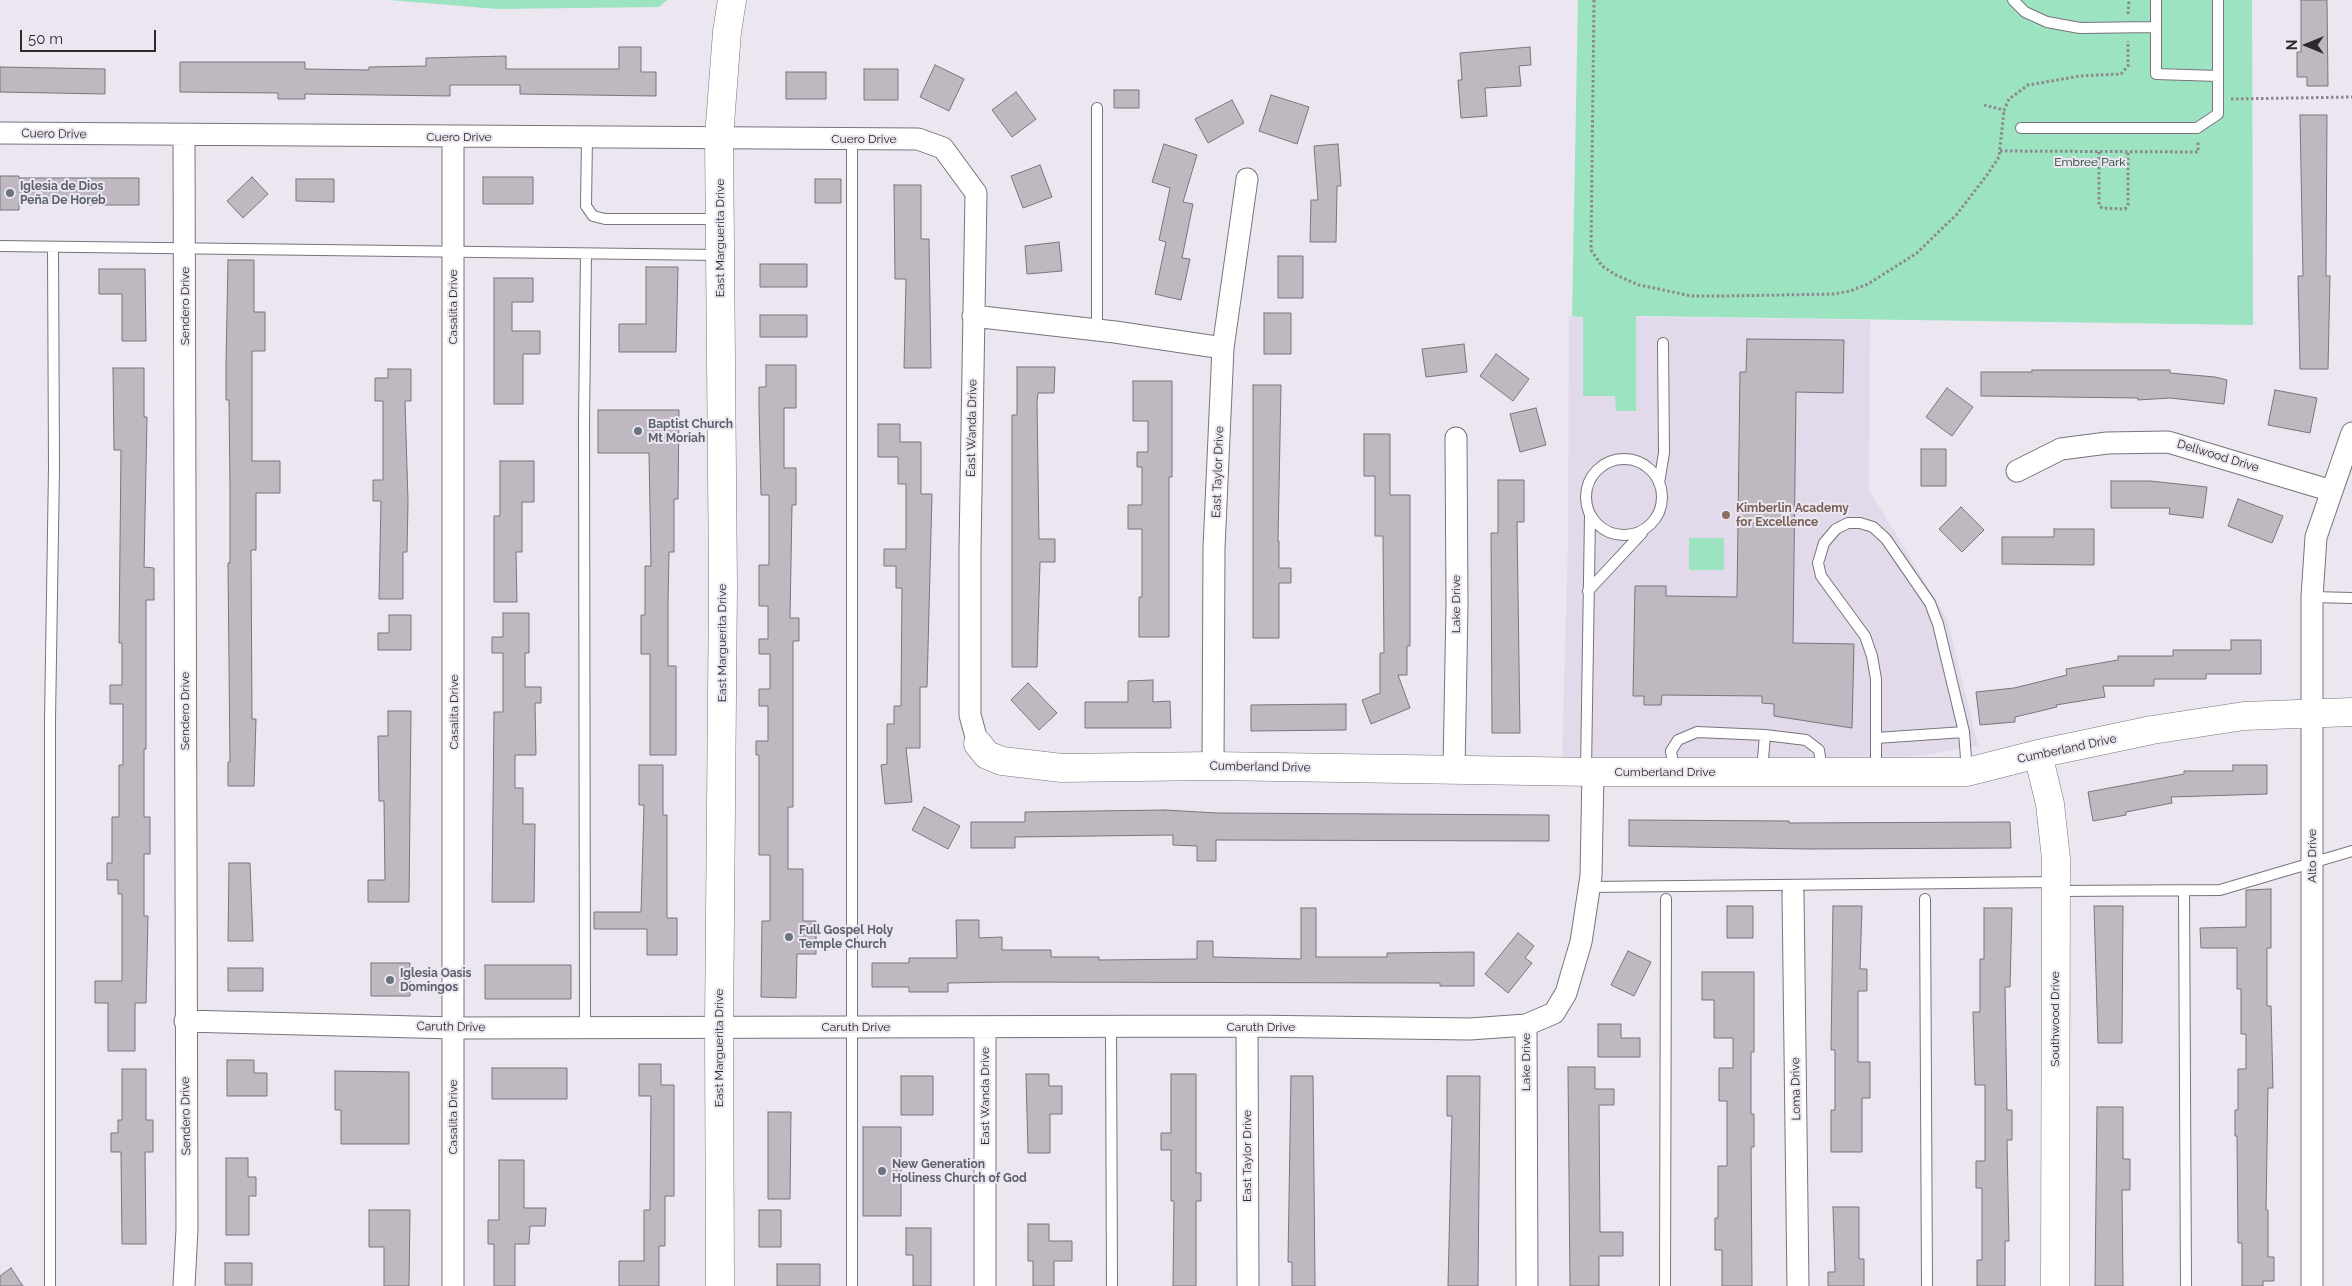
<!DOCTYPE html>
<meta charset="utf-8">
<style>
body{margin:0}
#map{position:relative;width:2352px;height:1286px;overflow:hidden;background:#ebe6f0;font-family:Raleway,sans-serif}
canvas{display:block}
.north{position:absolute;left:2282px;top:20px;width:50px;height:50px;-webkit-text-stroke:4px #ebe6f0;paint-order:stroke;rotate:270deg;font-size:14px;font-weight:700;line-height:20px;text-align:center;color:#2c2a2d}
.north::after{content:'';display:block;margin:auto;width:18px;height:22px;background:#2c2a2d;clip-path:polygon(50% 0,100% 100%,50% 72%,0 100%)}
.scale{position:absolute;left:20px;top:30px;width:136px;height:22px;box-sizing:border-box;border:2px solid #2c2a2d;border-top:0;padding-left:6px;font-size:15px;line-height:18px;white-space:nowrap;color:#2c2a2d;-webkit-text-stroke:4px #ebe6f0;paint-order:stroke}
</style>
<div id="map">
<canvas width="2352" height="1286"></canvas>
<div class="north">N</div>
<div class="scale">50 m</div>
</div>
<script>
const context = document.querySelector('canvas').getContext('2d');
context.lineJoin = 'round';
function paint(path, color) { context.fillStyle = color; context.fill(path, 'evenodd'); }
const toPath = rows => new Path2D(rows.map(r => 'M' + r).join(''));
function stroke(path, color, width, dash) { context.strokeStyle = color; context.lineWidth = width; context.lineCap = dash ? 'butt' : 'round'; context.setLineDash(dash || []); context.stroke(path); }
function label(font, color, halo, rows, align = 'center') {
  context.font = font + ' Raleway,sans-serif'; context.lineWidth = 4; context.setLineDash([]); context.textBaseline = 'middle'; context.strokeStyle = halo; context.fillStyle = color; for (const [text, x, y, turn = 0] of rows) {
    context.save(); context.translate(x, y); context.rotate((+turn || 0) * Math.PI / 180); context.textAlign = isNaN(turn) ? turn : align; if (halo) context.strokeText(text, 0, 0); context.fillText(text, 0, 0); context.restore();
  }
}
paint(toPath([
 [1569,316,1870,320,1869,490,1947,618,1978,746,1917,756,1562,760,1568,539]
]), '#e2daea');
paint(toPath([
 [389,0,667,0,659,7,497,9],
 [1578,0,2252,0,2253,325,1636,316,1636,411,1616,411,1615,396,1583,396,1583,317,1572,316],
 [1689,538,1724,538,1724,570,1689,570]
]), '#9ce4c1');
const building = toPath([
 [2301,0,2327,0,2328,86,2307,86,2307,77,2297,77,2297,52,2301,52,2301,0],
 [619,47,641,47,641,72,656,72,656,96,520,94,520,85,450,85,450,96,305,94,305,99,278,99,278,93,180,92,180,62,305,62,305,69,369,70,369,67,426,66,426,58,506,56,506,69,619,69,619,47],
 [1530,47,1531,65,1519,66,1521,86,1485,88,1487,116,1461,118,1458,80,1462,80,1460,53,1530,47],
 [935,65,964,79,949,111,920,97,935,65],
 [0,67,105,69,105,94,0,92,0,67],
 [864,69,898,69,898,100,864,100,864,69],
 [786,72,826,72,826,99,786,99,786,72],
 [1114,90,1139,90,1139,108,1114,108,1114,90],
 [1016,92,1036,119,1012,137,992,110,1016,92],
 [1271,95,1309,107,1297,144,1259,131,1271,95],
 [1232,100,1244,123,1208,143,1195,119,1232,100],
 [2300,115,2327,115,2326,276,2330,276,2328,369,2300,369,2298,276,2303,276,2300,115],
 [1164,144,1197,155,1183,202,1193,204,1182,258,1190,259,1181,300,1155,294,1166,242,1159,240,1170,188,1152,182,1164,144],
 [1338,144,1341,186,1337,186,1336,242,1310,242,1311,200,1318,200,1314,146,1338,144],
 [1040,165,1052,197,1023,208,1011,176,1040,165],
 [0,176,19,176,19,178,139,178,139,205,88,205,88,202,19,202,19,210,0,210,0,176],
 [252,177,268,194,243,218,227,201,252,177],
 [483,177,533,177,533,204,483,204,483,177],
 [296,179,334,179,334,202,296,201,296,179],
 [815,179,841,179,841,203,815,203,815,179],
 [894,185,921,185,921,239,929,239,931,368,904,368,906,279,895,279,894,185],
 [1059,242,1062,271,1027,274,1025,246,1059,242],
 [1278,256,1303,256,1303,298,1278,298,1278,256],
 [228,260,254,260,254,312,265,312,265,351,252,351,252,461,280,461,280,493,256,493,256,550,251,550,252,719,256,719,254,786,228,786,228,762,230,762,228,563,230,563,230,487,229,400,226,400,226,364,228,260],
 [760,264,807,264,807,287,760,287,760,264],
 [646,267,678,267,676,352,619,352,619,324,646,324,646,267],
 [99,269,145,269,146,341,122,341,122,294,99,294,99,269],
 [494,278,533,278,533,302,512,302,512,331,540,331,540,354,523,354,523,404,494,404,494,278],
 [1264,313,1291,313,1291,354,1264,354,1264,313],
 [760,315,807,315,807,337,760,337,760,315],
 [1747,339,1844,340,1843,393,1796,392,1793,643,1854,644,1852,728,1774,716,1774,704,1762,703,1762,696,1662,695,1661,705,1644,705,1644,696,1633,696,1635,586,1666,586,1666,596,1737,597,1740,372,1746,372,1747,339],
 [1464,344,1467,372,1426,377,1422,349,1464,344],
 [1496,354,1529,379,1513,401,1480,376,1496,354],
 [766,365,796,365,796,408,784,408,784,468,796,468,796,505,792,505,790,618,799,618,799,641,793,641,793,807,788,807,788,869,803,869,803,921,816,921,816,954,797,954,796,998,761,997,762,921,770,921,770,855,759,855,759,755,756,755,756,741,768,741,768,706,759,706,759,689,770,689,770,654,759,654,759,639,768,639,768,606,759,606,759,565,769,565,769,495,761,495,759,408,759,387,766,387,766,365],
 [1017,367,1055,367,1054,393,1038,393,1037,401,1039,539,1055,539,1055,562,1040,562,1037,667,1012,667,1012,415,1017,415,1017,367],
 [113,368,144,368,144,417,147,417,144,567,154,568,154,600,146,600,146,749,144,749,144,817,150,817,150,854,144,854,144,916,148,916,146,1003,135,1003,135,1051,108,1051,108,1003,95,1003,95,981,122,981,122,894,118,894,118,880,107,880,107,863,112,863,112,817,119,817,119,765,123,765,123,704,110,704,110,685,122,685,122,643,119,643,121,450,114,450,113,368],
 [388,369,411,369,411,401,405,401,408,501,407,552,403,552,403,599,379,599,381,501,373,501,373,480,383,480,383,401,375,401,375,378,388,378,388,369],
 [2032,370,2170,370,2170,373,2215,377,2227,380,2224,404,2170,398,2138,400,2138,398,1981,396,1981,372,2032,372,2032,370],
 [1133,381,1172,381,1172,477,1169,477,1169,637,1139,637,1139,597,1142,597,1142,529,1128,529,1128,505,1142,505,1142,467,1137,467,1137,452,1148,452,1148,421,1133,421,1133,381],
 [1253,385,1281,385,1278,541,1279,541,1279,568,1291,568,1291,583,1279,583,1279,638,1253,638,1253,385],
 [1947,388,1973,407,1952,436,1926,417,1947,388],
 [2275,390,2317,398,2310,433,2268,425,2275,390],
 [1536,408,1546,445,1520,452,1510,414,1536,408],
 [598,410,679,410,678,499,674,499,674,552,669,552,668,603,668,666,676,666,676,755,650,755,650,654,641,654,641,615,645,615,645,566,651,566,649,453,598,453,598,410],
 [878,424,900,424,900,442,921,442,921,494,932,494,927,687,920,687,920,748,906,748,912,802,885,804,881,765,887,764,887,724,894,724,894,706,901,706,902,588,896,588,896,566,884,566,884,549,906,549,906,484,898,484,898,457,878,457,878,424],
 [1364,434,1390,434,1390,495,1410,495,1410,646,1407,646,1407,675,1398,675,1410,708,1371,724,1362,700,1380,693,1380,653,1384,653,1383,536,1375,536,1375,476,1364,476,1364,434],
 [1921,449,1946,449,1946,486,1921,486,1921,449],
 [500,461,534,461,534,502,522,502,522,552,516,552,517,602,494,602,494,516,500,516,500,461],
 [1498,480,1524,480,1524,522,1517,522,1520,733,1492,733,1491,533,1498,533,1498,480],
 [2111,481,2150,481,2207,487,2203,518,2169,514,2170,508,2111,508,2111,481],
 [2238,499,2283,516,2272,543,2228,526,2238,499],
 [1961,507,1984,530,1962,552,1939,529,1961,507],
 [2054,529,2094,529,2094,565,2002,564,2002,537,2054,537,2054,529],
 [503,613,529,613,529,653,525,653,525,687,541,687,541,703,535,703,536,755,515,755,515,788,523,788,523,824,535,824,534,902,492,902,494,712,503,712,503,653,492,653,492,637,503,637,503,613],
 [389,615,411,615,411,650,378,650,378,633,389,633,389,615],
 [2231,640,2261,640,2261,674,2206,674,2206,679,2154,679,2154,686,2103,686,2105,697,2056,705,2057,707,2015,717,2015,722,1980,725,1976,692,2014,688,2067,675,2066,669,2118,660,2118,656,2173,656,2173,650,2231,650,2231,640],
 [1153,680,1153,702,1170,701,1171,728,1085,728,1085,702,1128,702,1128,681,1153,680],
 [1028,683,1057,713,1039,730,1011,700,1028,683],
 [1346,704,1346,730,1251,731,1251,705,1346,704],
 [388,711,411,711,409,902,368,902,368,880,385,880,384,801,379,801,378,736,388,736,388,711],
 [639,765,663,765,663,815,667,815,667,918,677,918,677,955,647,955,647,929,594,929,594,912,641,912,644,805,639,805,639,765],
 [2233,765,2267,765,2267,794,2171,797,2172,803,2126,812,2126,815,2093,821,2088,792,2184,774,2184,771,2233,771,2233,765],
 [924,807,960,826,948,849,912,830,924,807],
 [1165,810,1217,813,1549,815,1549,841,1216,840,1216,861,1197,861,1197,846,1173,845,1173,835,1015,837,1015,848,971,848,971,822,1025,822,1025,812,1165,810],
 [1629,820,1789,821,1789,823,2010,822,2011,848,1809,849,1629,846,1629,820],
 [229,863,250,863,253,941,228,941,229,863],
 [2271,889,2271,948,2267,948,2267,1006,2271,1006,2273,1088,2268,1088,2266,1210,2268,1210,2268,1257,2274,1257,2274,1281,2263,1281,2263,1286,2242,1286,2242,1243,2238,1243,2237,1136,2235,1136,2235,1110,2238,1110,2238,1069,2246,1069,2246,1034,2241,1034,2241,989,2237,989,2237,948,2201,948,2200,928,2246,927,2246,890,2271,889],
 [1727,906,1753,906,1753,938,1727,938,1727,906],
 [1833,906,1862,906,1860,969,1867,969,1867,991,1858,991,1858,1062,1870,1062,1870,1098,1862,1098,1862,1152,1831,1152,1831,1110,1835,1110,1835,1050,1831,1050,1833,906],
 [2094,906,2123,906,2122,1043,2098,1043,2094,906],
 [1301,908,1316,908,1316,957,1387,957,1387,953,1474,952,1474,986,1440,986,1440,983,1003,982,948,983,948,992,909,992,909,987,872,987,872,963,909,963,909,958,957,958,956,920,979,920,979,938,1002,937,1002,950,1051,950,1051,957,1099,957,1099,960,1197,959,1197,941,1213,941,1213,957,1301,959,1301,908],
 [1984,908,2012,908,2010,987,2005,987,2007,1110,2012,1110,2012,1140,2007,1140,2009,1241,2005,1241,2005,1286,1977,1286,1977,1260,1982,1260,1982,1188,1976,1188,1976,1161,1985,1161,1985,1085,1975,1085,1973,1012,1980,1012,1980,959,1984,959,1984,908],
 [1518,933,1534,946,1525,958,1532,963,1508,993,1485,974,1518,933],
 [1628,951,1651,962,1634,996,1611,985,1628,951],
 [371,963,410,963,410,996,371,996,371,963],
 [485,965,571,965,571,999,485,999,485,965],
 [228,968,263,968,263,991,228,991,228,968],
 [1702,972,1754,972,1754,1052,1751,1052,1751,1114,1754,1114,1754,1147,1751,1147,1752,1286,1722,1286,1722,1250,1715,1250,1715,1218,1718,1218,1718,1166,1727,1166,1727,1101,1719,1101,1719,1068,1733,1068,1733,1038,1714,1038,1714,1000,1702,1000,1702,972],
 [1598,1024,1621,1024,1621,1038,1640,1038,1640,1057,1598,1057,1598,1024],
 [227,1060,254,1060,254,1073,267,1073,267,1096,227,1096,227,1060],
 [639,1064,661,1064,661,1085,674,1085,674,1196,665,1196,665,1246,659,1246,659,1286,619,1286,619,1261,644,1261,644,1210,650,1210,651,1096,639,1096,639,1064],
 [1568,1067,1595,1067,1595,1089,1614,1089,1614,1105,1599,1105,1600,1232,1623,1232,1623,1256,1599,1256,1599,1286,1570,1286,1568,1067],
 [492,1068,567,1068,567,1099,492,1099,492,1068],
 [122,1069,146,1069,146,1120,153,1120,153,1152,145,1152,146,1244,122,1244,121,1152,111,1152,111,1133,118,1133,118,1120,122,1120,122,1069],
 [335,1071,409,1072,409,1144,341,1144,341,1110,335,1110,335,1071],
 [1026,1074,1049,1074,1049,1086,1062,1086,1062,1114,1050,1114,1050,1153,1028,1153,1026,1074],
 [1171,1074,1196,1074,1196,1173,1201,1173,1201,1201,1196,1201,1196,1286,1173,1286,1174,1201,1171,1201,1171,1150,1161,1150,1161,1133,1171,1133,1171,1074],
 [901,1076,933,1076,933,1115,901,1115,901,1076],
 [1291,1076,1313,1076,1315,1286,1292,1286,1292,1262,1288,1262,1291,1076],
 [1447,1076,1480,1076,1478,1286,1448,1286,1452,1116,1447,1116,1447,1076],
 [2097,1107,2123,1107,2123,1159,2130,1159,2130,1190,2122,1190,2123,1286,2095,1286,2097,1107],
 [768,1112,791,1112,790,1199,768,1199,768,1112],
 [863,1127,901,1127,901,1216,863,1216,863,1127],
 [226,1158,248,1158,248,1177,256,1177,256,1196,249,1196,249,1235,226,1235,226,1158],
 [499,1160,524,1160,524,1208,546,1208,545,1226,530,1226,529,1244,515,1244,515,1286,494,1286,494,1244,488,1244,488,1220,499,1220,499,1160],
 [1833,1207,1859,1207,1859,1259,1864,1259,1864,1286,1828,1286,1828,1272,1835,1272,1833,1207],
 [369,1210,410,1210,409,1286,384,1286,384,1247,369,1247,369,1210],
 [759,1210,781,1210,781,1247,759,1247,759,1210],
 [1028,1224,1049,1224,1049,1241,1072,1241,1072,1261,1054,1261,1054,1286,1033,1286,1033,1261,1028,1261,1028,1224],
 [906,1228,931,1228,931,1286,913,1286,913,1255,906,1255,906,1228],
 [225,1263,252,1263,252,1285,225,1285,225,1263],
 [777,1264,820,1264,820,1286,777,1286,777,1264],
 [11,1268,23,1286,0,1286,0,1276,11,1268]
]);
paint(building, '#bfb8c1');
stroke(building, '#7b747c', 1);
const lane = toPath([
 [2013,0,2025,12,2047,22,2080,28,2156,27],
 [2156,0,2156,74,2218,76],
 [2021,128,2197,128,2218,114,2218,0],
 [587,137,586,206,593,216,605,219,719,219],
 [852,139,852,1286],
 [0,246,719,255],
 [1097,329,1097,108],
 '1586 497a38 38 0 1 1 76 0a38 38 0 1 1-76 0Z',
 [1659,483,1664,453,1663,343],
 [1588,591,1642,533],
 [2312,597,2352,598],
 [1876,738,1964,732],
 [1586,770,1590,515],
 [1876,770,1876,679,1872,656,1865,636,1821,576,1818,563,1824,543,1836,529,1848,523,1860,523,1873,527,1886,539,1930,603,1938,624,1964,732,1967,771],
 [1674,771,1671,751,1678,740,1697,732,1765,735,1806,740,1819,750,1822,771],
 [1762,771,1765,735],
 [1589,887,2056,882],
 [2184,890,2186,1286],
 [2056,891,2220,890,2352,851],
 [1925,899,1927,1286],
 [585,1027,584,421,586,254],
 [1111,1027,1112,1286],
 [50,1286,50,720,54,468,53,247],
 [1665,1286,1666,899]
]);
const street = toPath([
 [0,133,918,139,943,148,976,193,970,549,970,715,978,744],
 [184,136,187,1229,184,1286],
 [973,316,1115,332,1223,348],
 [2017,471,2061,449,2107,443,2168,442,2332,491],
 [1213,766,1214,548,1223,348,1247,179],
 [1454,770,1457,604,1456,438],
 [1793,893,1798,1286],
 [185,1021,454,1028,1247,1026,1470,1029,1526,1025,1554,1013,1566,993,1581,942,1591,876,1593,772],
 [1526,1025,1527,1286],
 [1247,1026,1248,1286],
 [453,1286,453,137],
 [985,1286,985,1027],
 [2312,1286,2312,597,2316,537,2352,433]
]);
const secondary = toPath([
 [978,744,987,755,1002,761,1062,768,1213,766,1593,772,1967,772,2038,754,2152,730,2244,716,2352,712],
 [2038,754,2050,804,2056,859,2055,1286],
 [720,1286,719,1027,723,586,719,137,727,32,732,0]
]);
stroke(lane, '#78737c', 12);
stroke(street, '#78737c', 23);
stroke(secondary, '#78737c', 29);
stroke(toPath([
 [1594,0,1591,250,1602,266,1616,275,1639,285,1692,296,1724,296,1834,294,1850,291,1868,284,1917,253,1957,214,1987,175,1999,157,2004,110],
 [2128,14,2129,0],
 [2231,99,2352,97],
 [1984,105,2004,110,2009,99,2028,85,2080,76,2121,74,2128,66,2128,41],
 [2000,151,2198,152,2198,141],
 [2099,152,2099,205,2102,208,2125,209,2128,205,2128,152]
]), '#8c888f', 3, [2.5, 2.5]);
stroke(lane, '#fff', 10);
stroke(street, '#fff', 21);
stroke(secondary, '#fff', 28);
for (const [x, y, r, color] of [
 [10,193,5,"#6b7280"],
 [638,431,5,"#6b7280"],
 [1726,515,5,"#8d6e63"],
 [789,937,5,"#6b7280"],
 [390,980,5,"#6b7280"],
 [882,1171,5,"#6b7280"]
]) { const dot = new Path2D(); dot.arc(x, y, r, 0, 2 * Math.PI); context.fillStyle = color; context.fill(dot); stroke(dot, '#ebe6f0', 2); }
label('12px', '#2c2a2d', '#ebe6f0', [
 ["Cuero Drive",54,134,1],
 ["Cuero Drive",459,137],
 ["Cuero Drive",864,139],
 ["East Marguerita Drive",720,238,-90],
 ["Sendero Drive",185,306,-90],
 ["Casalita Drive",453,307,-90],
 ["East Wanda Drive",972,428,-89],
 ["Dellwood Drive",2218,456,17],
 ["East Taylor Drive",1218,472,-88],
 ["Lake Drive",1456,604,-90],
 ["East Marguerita Drive",722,643,-90],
 ["Sendero Drive",185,711,-90],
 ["Casalita Drive",454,712,-90],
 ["Cumberland Drive",2067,749,-12],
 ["Cumberland Drive",1260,767,1],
 ["Cumberland Drive",1665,772],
 ["Alto Drive",2312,856,-90],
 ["Southwood Drive",2055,1019,-90],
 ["Caruth Drive",451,1027,1],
 ["Caruth Drive",856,1027],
 ["Caruth Drive",1261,1027],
 ["East Marguerita Drive",719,1048,-90],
 ["Lake Drive",1526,1062,-90],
 ["Loma Drive",1796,1089,-91],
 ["East Wanda Drive",985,1096,-90],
 ["Sendero Drive",186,1116,-91],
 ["Casalita Drive",453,1117,-90],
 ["East Taylor Drive",1247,1156,-90]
]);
label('12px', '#103526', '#ebe6f0', [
 ["Embree Park",2090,162]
]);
label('bold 12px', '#5b616d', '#ebe6f0', [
 ["Iglesia de Dios",20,186],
 ["Peña De Horeb",20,200],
 ["Baptist Church",648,424],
 ["Mt Moriah",648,438],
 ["Full Gospel Holy",799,930],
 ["Temple Church",799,944],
 ["Iglesia Oasis",400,973],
 ["Domingos",400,987],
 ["New Generation",892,1164],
 ["Holiness Church of God",892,1178]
], 'left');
label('bold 12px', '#785e54', '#ebe6f0', [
 ["Kimberlin Academy",1736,508],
 ["for Excellence",1736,522]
], 'left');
</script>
